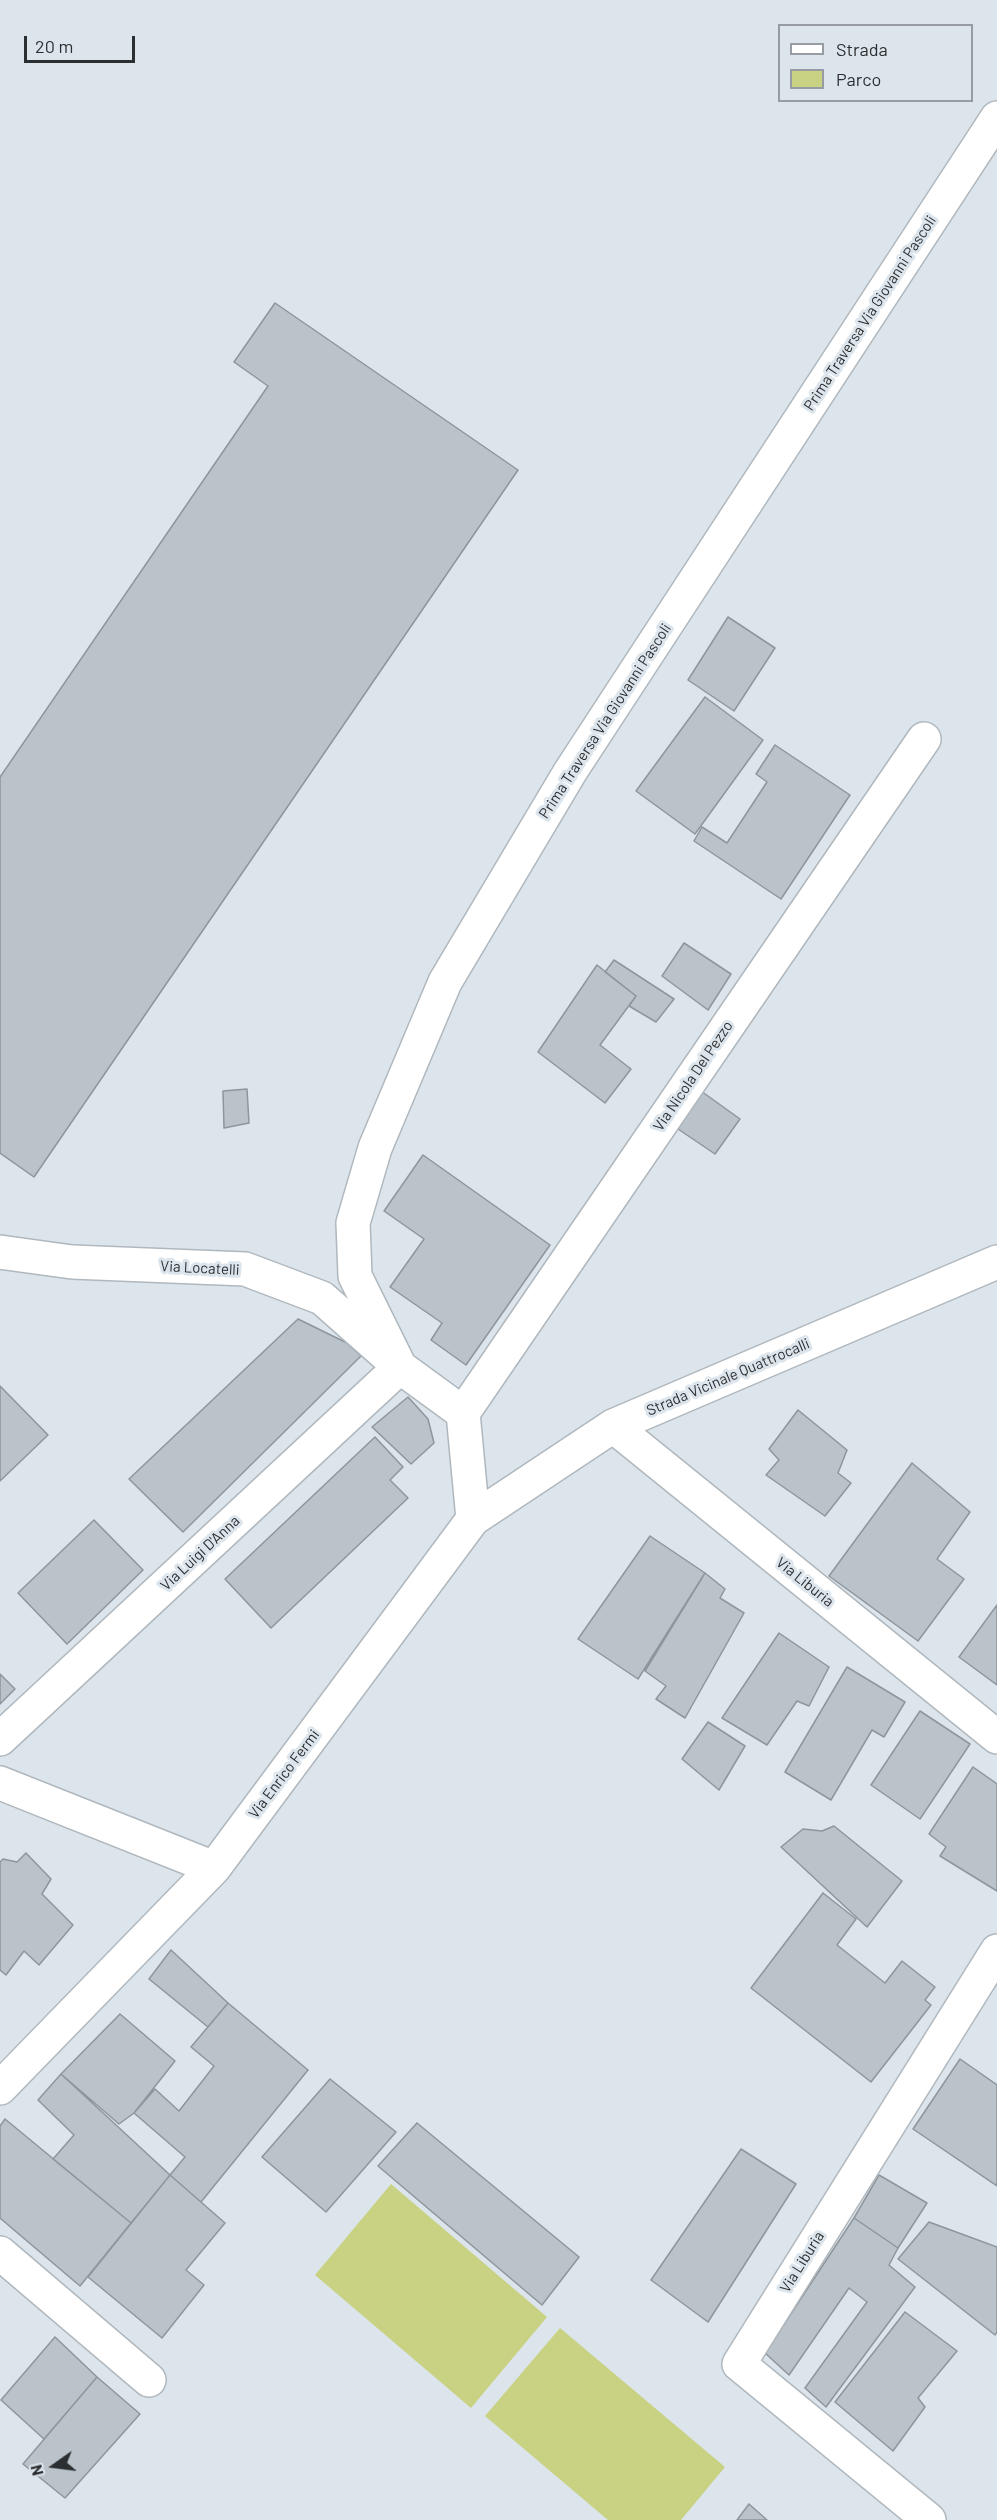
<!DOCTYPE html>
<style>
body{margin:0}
#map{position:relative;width:997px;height:2520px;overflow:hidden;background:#dce5ec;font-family:Barlow,sans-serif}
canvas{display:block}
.legend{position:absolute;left:778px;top:24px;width:195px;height:78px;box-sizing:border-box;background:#dce5ec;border:2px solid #969ca1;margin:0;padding:8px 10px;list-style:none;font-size:18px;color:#2c2f31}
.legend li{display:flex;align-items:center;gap:12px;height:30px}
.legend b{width:30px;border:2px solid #969ca1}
.north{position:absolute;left:24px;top:2436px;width:60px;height:60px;-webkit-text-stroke:4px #dce5ec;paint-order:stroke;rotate:256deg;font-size:16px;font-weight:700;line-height:24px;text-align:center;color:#2c2f31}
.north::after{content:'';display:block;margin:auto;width:21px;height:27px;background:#2c2f31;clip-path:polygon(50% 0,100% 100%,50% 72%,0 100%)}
.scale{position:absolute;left:24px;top:36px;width:111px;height:27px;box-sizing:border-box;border:3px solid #2c2f31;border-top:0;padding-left:8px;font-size:18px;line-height:21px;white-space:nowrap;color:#2c2f31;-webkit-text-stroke:4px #dce5ec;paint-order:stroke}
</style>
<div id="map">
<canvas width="997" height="2520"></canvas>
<ul class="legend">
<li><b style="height:8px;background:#fff"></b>Strada</li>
<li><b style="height:16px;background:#c9d182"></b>Parco</li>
</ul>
<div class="north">N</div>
<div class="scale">20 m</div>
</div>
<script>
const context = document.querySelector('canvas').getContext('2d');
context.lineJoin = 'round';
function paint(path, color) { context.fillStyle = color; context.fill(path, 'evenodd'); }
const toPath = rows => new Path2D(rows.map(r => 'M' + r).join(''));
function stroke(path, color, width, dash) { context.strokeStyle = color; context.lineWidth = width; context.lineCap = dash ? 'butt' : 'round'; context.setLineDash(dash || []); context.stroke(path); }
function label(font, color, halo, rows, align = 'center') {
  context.font = font + ' Barlow,sans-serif'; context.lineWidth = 6; context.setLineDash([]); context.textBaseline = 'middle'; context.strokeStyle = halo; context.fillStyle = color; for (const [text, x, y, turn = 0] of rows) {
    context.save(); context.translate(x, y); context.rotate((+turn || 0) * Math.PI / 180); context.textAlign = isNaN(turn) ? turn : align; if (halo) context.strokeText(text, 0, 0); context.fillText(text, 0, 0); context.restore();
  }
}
paint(toPath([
 [391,2184,547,2317,471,2408,315,2275],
 [560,2328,725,2467,681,2520,608,2520,485,2416]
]), '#c9d182');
const building = toPath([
 [275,303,518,470,34,1177,0,1153,0,777,268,386,234,362,275,303],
 [728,617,775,648,734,711,688,680,728,617],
 [705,697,763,740,695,834,636,791,705,697],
 [775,745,850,795,781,899,694,841,702,827,727,843,767,782,756,774,775,745],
 [684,943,731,974,708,1010,662,976,684,943],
 [614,960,674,999,656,1022,629,1006,636,996,605,972,614,960],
 [597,965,636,996,600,1045,631,1069,605,1103,538,1052,597,965],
 [247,1089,249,1123,224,1128,223,1091,247,1089],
 [701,1091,740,1119,715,1154,678,1129,701,1091],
 [423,1155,550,1245,466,1365,431,1340,442,1323,390,1287,424,1239,384,1211,423,1155],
 [298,1319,347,1343,361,1356,183,1532,129,1479,298,1319],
 [0,1386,48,1435,0,1481,0,1386],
 [408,1397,428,1419,434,1443,411,1464,372,1427,408,1397],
 [798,1410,847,1450,838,1473,851,1483,825,1516,766,1475,779,1460,769,1449,798,1410],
 [375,1437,403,1467,390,1480,408,1498,271,1628,225,1579,375,1437],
 [912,1463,970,1512,937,1559,964,1579,918,1641,829,1576,912,1463],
 [94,1520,143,1570,67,1644,18,1593,94,1520],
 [650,1536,705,1573,638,1679,578,1639,650,1536],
 [705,1573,725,1589,720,1598,744,1613,685,1718,656,1699,666,1686,645,1671,705,1573],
 [997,1605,997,1685,959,1657,997,1605],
 [779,1633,829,1667,809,1706,797,1701,767,1745,722,1718,779,1633],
 [847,1667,905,1702,884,1737,872,1730,831,1800,785,1772,847,1667],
 [0,1674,15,1689,0,1704,0,1674],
 [920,1711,970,1744,920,1819,871,1785,920,1711],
 [708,1722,745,1746,719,1790,682,1759,708,1722],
 [973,1767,997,1784,997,1891,940,1856,946,1847,929,1834,973,1767],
 [834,1826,902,1881,867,1927,781,1847,803,1829,822,1831,834,1826],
 [26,1853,51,1879,42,1894,73,1925,39,1965,24,1951,6,1975,0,1970,0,1862,3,1859,17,1862,26,1853],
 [823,1893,856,1919,837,1945,885,1983,902,1961,935,1987,925,2000,931,2005,871,2082,751,1988,823,1893],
 [171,1950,228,2003,208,2027,149,1979,171,1950],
 [228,2003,308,2070,201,2202,170,2175,185,2157,134,2113,155,2089,179,2111,214,2066,191,2047,228,2003],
 [120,2014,175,2061,134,2113,119,2124,61,2074,120,2014],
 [960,2059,997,2085,997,2186,913,2129,960,2059],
 [61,2074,170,2175,131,2223,53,2159,74,2135,38,2100,61,2074],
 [330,2079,396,2132,326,2212,262,2157,330,2079],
 [5,2119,131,2223,80,2286,0,2218,0,2126,5,2119],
 [417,2123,579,2257,542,2305,378,2166,417,2123],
 [741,2149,796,2184,708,2322,651,2280,741,2149],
 [170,2175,225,2223,186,2270,204,2285,162,2338,88,2277,170,2175],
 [879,2175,927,2203,898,2248,854,2218,879,2175],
 [854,2218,898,2248,889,2265,915,2287,826,2407,805,2388,867,2302,849,2288,789,2375,765,2353,854,2218],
 [929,2222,997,2247,997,2332,995,2335,898,2259,929,2222],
 [905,2312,957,2351,918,2398,925,2407,893,2451,835,2402,905,2312],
 [55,2337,97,2377,44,2439,1,2400,55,2337],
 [97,2377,140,2414,65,2498,23,2464,97,2377],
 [749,2504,767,2520,737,2520,749,2504]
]);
paint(building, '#bac3c9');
stroke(building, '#8e969c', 1.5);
const minor = toPath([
 [0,1252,72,1262,245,1269,322,1298,400,1367,463,1413],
 [463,1413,924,739],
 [613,1426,997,1737],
 [473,1519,613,1426,997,1262],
 [0,1739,400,1367,355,1276,353,1223,375,1148,445,982,570,772,997,118],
 [0,1783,214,1868],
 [0,2088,214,1868,473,1519,463,1413],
 [0,2253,149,2380],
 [929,2520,739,2364,997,1951]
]);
stroke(minor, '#b0b8be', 36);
stroke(minor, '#fff', 33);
label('15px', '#2c2f31', '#dce5ec', [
 ["Prima Traversa Via Giovanni Pascoli",870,313,-57],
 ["Prima Traversa Via Giovanni Pascoli",605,721,-57],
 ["Via Nicola Del Pezzo",693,1076,-56],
 ["Via Locatelli",200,1268,3],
 ["Strada Vicinale Quattrocalli",728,1377,-23],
 ["Via Luigi D'Anna",200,1553,-43],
 ["Via Liburia",805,1582,39],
 ["Via Enrico Fermi",284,1774,-53],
 ["Via Liburia",802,2262,-58]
]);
</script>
